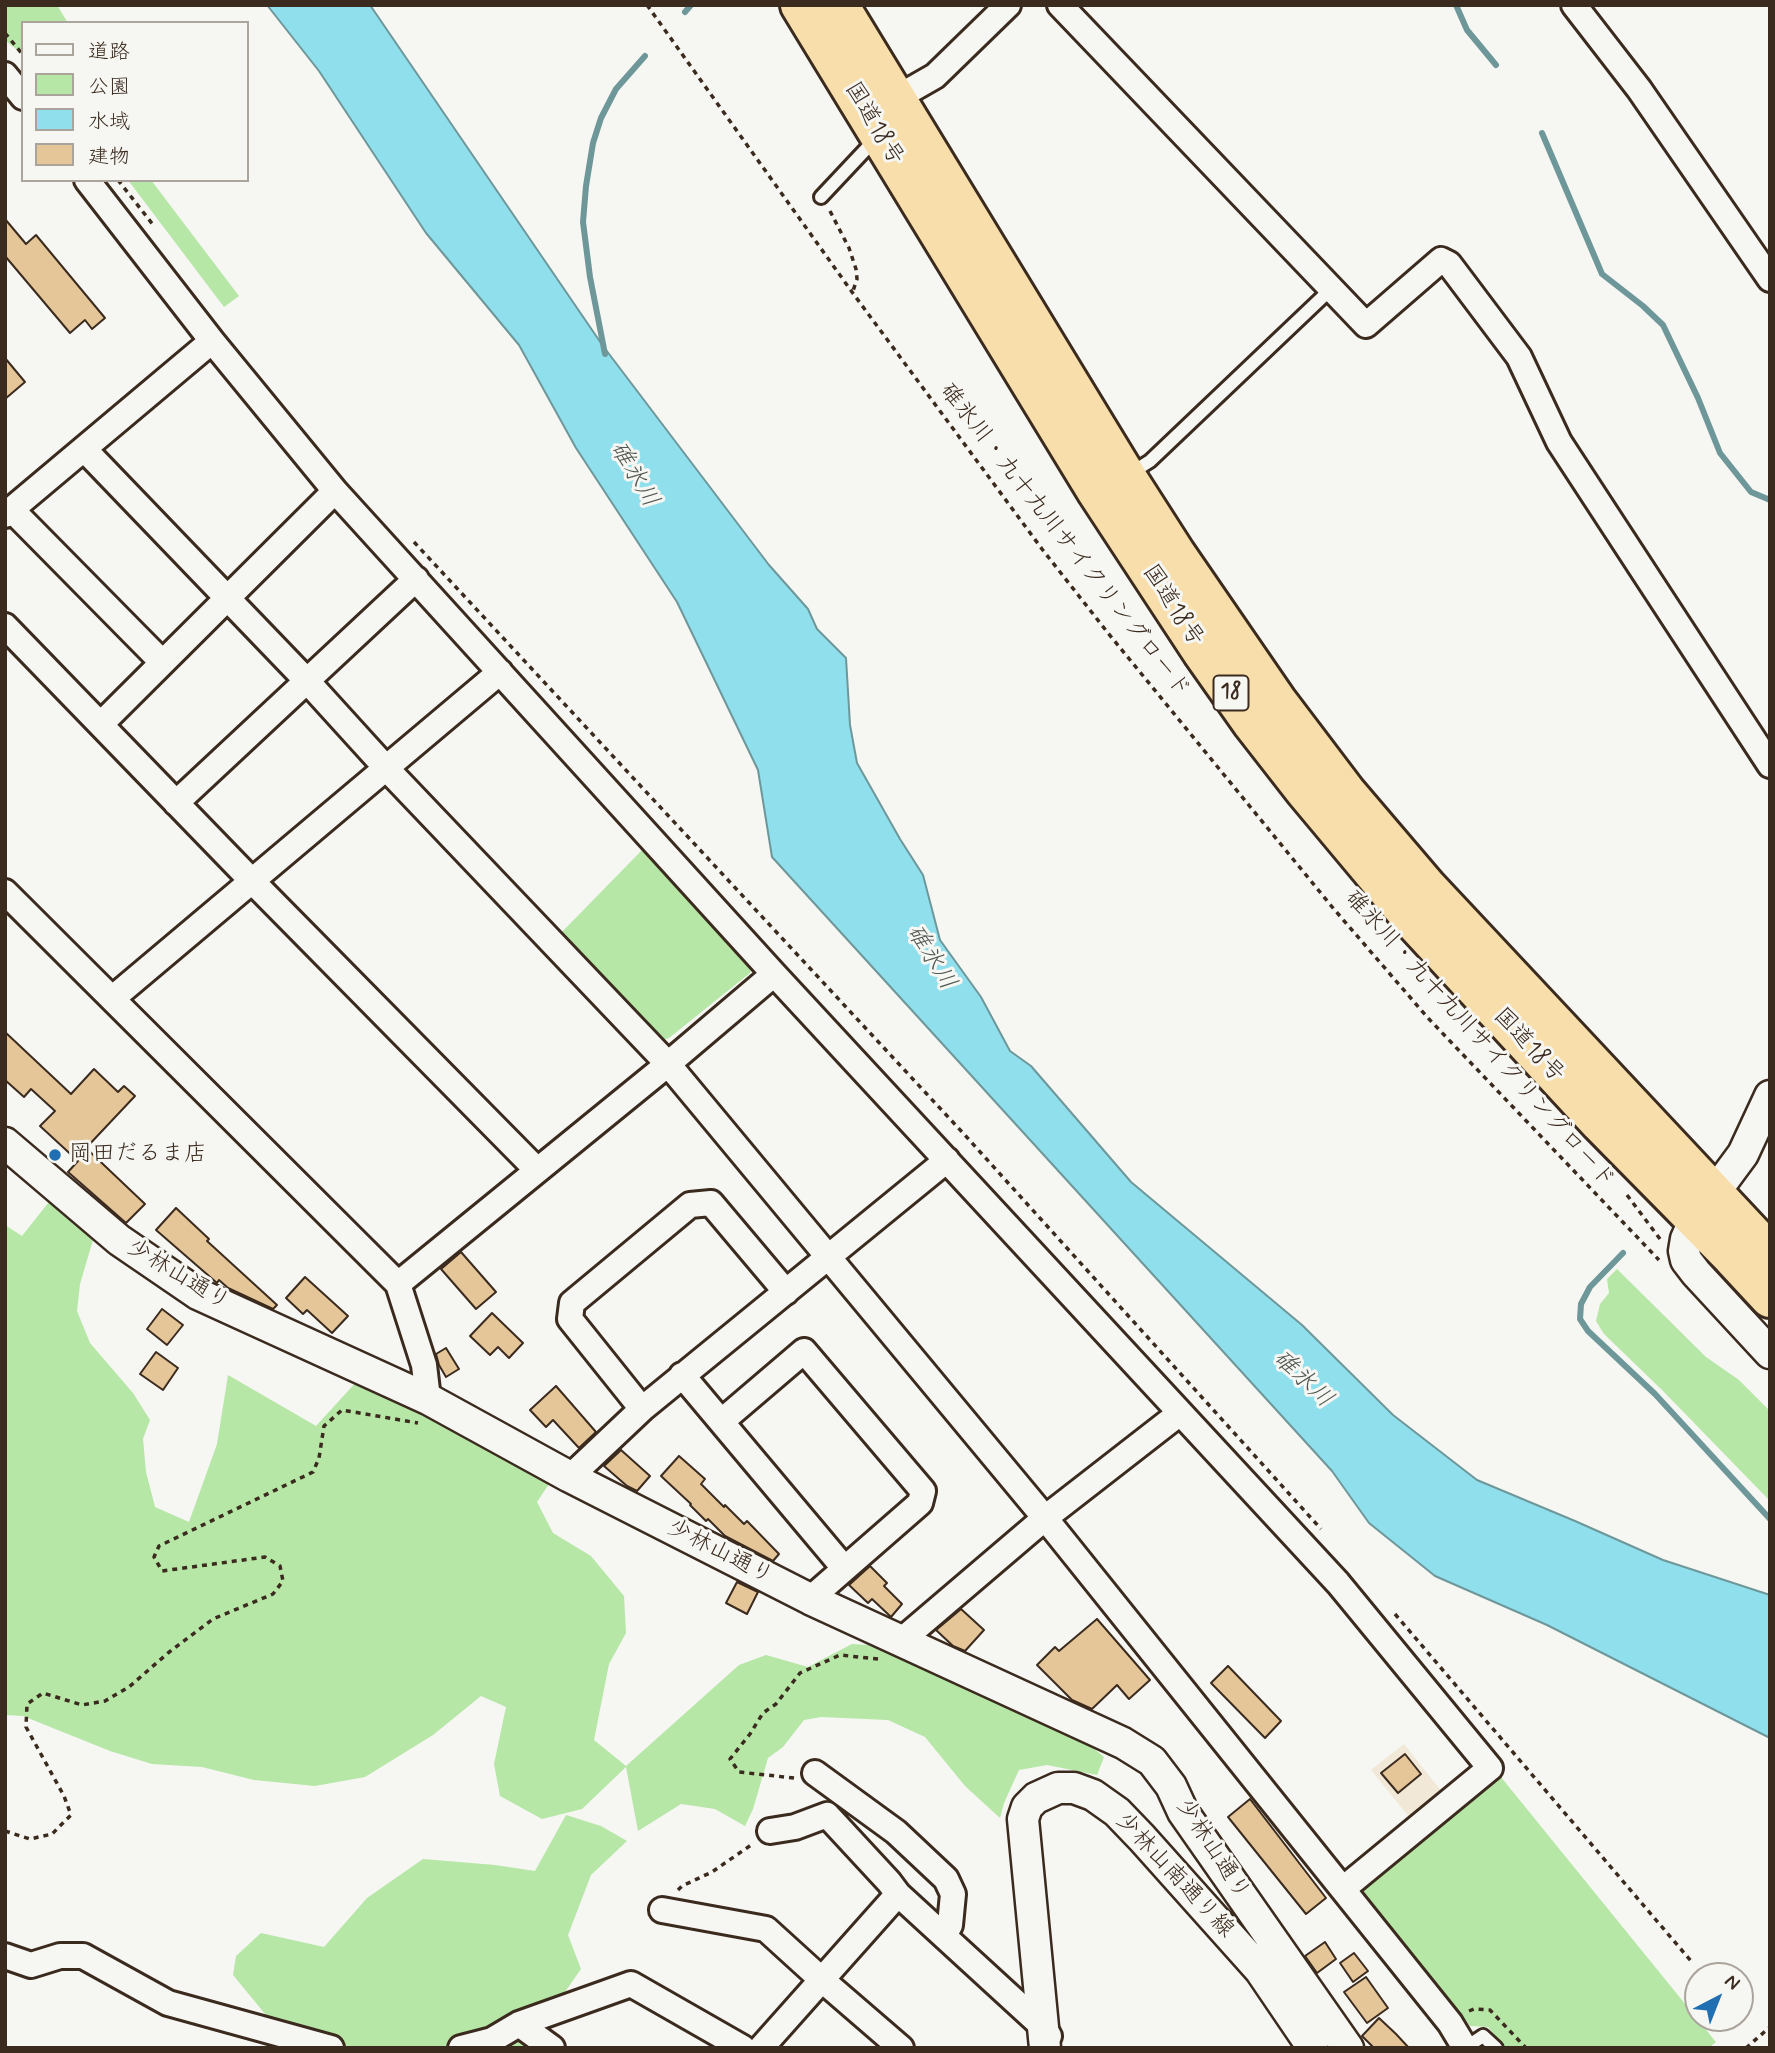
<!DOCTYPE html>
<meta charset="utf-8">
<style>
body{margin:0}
#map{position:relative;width:1775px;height:2053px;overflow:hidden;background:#f6f6f2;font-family:Mynerve,"Klee One",sans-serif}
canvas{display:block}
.frame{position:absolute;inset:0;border:7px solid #3b2a1e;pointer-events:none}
.legend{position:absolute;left:21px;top:21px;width:228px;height:161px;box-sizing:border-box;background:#f6f6f2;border:2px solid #aba49d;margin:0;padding:9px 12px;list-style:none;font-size:21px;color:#3b2a1e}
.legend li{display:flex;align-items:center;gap:14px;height:35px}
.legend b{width:35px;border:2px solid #aba49d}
.north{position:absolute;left:1684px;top:1962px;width:70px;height:70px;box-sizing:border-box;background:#f6f6f2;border:2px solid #aba49d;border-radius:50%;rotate:42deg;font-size:19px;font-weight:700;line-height:28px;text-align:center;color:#3b2a1e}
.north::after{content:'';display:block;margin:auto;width:24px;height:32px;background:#1f6fb2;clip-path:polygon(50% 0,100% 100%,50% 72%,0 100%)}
</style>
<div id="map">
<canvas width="1775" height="2053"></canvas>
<div class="frame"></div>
<ul class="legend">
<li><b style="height:9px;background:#f6f6f2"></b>道路</li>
<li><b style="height:19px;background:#b6e7a7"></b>公園</li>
<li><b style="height:19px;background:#90dfed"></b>水域</li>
<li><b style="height:19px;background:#e5c698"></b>建物</li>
</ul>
<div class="north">N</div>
</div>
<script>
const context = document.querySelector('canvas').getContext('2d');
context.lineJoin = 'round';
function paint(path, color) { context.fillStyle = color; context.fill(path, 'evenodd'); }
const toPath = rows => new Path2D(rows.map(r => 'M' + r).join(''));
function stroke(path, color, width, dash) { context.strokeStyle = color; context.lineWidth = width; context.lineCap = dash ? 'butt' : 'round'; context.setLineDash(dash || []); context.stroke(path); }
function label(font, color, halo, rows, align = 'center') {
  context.font = font + ' Mynerve,"Klee One",sans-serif'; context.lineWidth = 6; context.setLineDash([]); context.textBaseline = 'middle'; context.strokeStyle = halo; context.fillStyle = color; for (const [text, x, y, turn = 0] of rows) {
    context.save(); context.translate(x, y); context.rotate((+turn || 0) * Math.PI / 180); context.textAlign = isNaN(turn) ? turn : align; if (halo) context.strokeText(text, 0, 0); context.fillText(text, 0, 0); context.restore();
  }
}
paint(toPath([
 [1404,1744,1446,1797,1414,1823,1371,1770]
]), '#f1e8d7');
paint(toPath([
 [5,5,57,5,68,23,23,23,23,55,5,40],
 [128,180,151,180,239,296,224,307],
 [646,846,753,960,750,973,669,1038,656,1042,558,936],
 [52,1198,93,1240,80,1284,77,1311,90,1343,133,1393,150,1420,143,1439,146,1472,155,1507,189,1522,217,1444,228,1375,316,1426,358,1380,522,1464,549,1484,537,1502,553,1533,591,1556,624,1596,626,1633,609,1664,594,1740,626,1766,739,1665,766,1655,808,1667,852,1644,882,1646,1081,1738,1104,1757,1097,1775,1047,1765,1019,1770,1004,1803,1000,1818,965,1786,925,1737,888,1720,821,1717,804,1720,783,1747,768,1758,753,1809,745,1826,715,1809,681,1804,638,1831,626,1767,582,1809,542,1819,500,1796,494,1764,506,1707,481,1696,433,1735,365,1777,315,1786,254,1780,202,1767,152,1764,110,1751,23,1716,5,1715,5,1225,22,1236],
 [1617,1269,1706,1357,1739,1380,1770,1411,1770,1501,1662,1390,1604,1334,1596,1321,1600,1304,1609,1293,1607,1279],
 [1496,1771,1716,2042,1709,2048,1505,2048,1488,2027,1470,2026,1364,1896,1364,1884],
 [566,1815,601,1826,627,1841,591,1875,568,1935,581,1969,558,2002,503,2018,541,2048,265,2048,270,2020,233,1975,236,1956,261,1933,324,1947,367,1898,423,1859,495,1865,535,1871]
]), '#b6e7a7');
const water = toPath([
 [267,5,370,5,603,346,769,565,808,609,817,629,846,658,850,725,857,763,900,839,923,875,940,940,981,997,1010,1051,1031,1066,1131,1182,1302,1325,1393,1415,1477,1480,1575,1521,1663,1560,1770,1595,1770,1738,1547,1625,1435,1576,1369,1523,1332,1471,772,857,758,770,677,602,576,448,519,345,426,233,319,71,267,5]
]);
paint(water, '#90dfed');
stroke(water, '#6e979a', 2);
stroke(toPath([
 [1456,5,1467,30,1496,65],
 [685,12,691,5],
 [1542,133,1602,274,1643,306,1663,325,1698,398,1720,453,1751,492,1770,500],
 [605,354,590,277,583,222,586,186,593,143,601,118,616,89,645,56],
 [1623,1253,1590,1287,1581,1304,1580,1319,1588,1331,1655,1394,1770,1519]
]), '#6e979a', 6);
const building = toPath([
 [5,219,26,244,36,235,105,318,92,329,85,320,70,333,5,256,5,219],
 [5,358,25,382,5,399,5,358],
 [5,1032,71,1094,94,1069,118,1092,124,1086,135,1096,86,1148,145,1204,126,1223,68,1172,78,1161,40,1126,55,1111,31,1089,24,1097,5,1080,5,1032],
 [176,1208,209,1239,207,1241,277,1305,273,1309,228,1288,219,1280,217,1283,156,1230,176,1208],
 [461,1252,496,1292,476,1309,441,1269,461,1252],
 [305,1277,348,1316,332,1333,307,1310,303,1314,286,1298,305,1277],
 [162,1309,183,1325,167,1345,147,1329,162,1309],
 [492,1313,523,1343,509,1358,498,1347,490,1355,470,1336,492,1313],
 [446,1348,459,1369,446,1377,439,1365,436,1354,446,1348],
 [156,1352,178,1368,163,1390,140,1374,156,1352],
 [556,1386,596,1432,579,1448,553,1420,546,1427,530,1410,556,1386],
 [621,1450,650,1476,637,1491,627,1486,604,1466,621,1450],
 [679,1456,705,1479,701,1484,724,1507,725,1505,744,1524,747,1521,779,1554,773,1561,725,1536,708,1519,706,1521,690,1505,691,1504,661,1476,679,1456],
 [870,1566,887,1583,884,1586,902,1604,891,1617,872,1599,868,1603,849,1585,870,1566],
 [737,1582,758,1592,747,1614,726,1603,737,1582],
 [961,1609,984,1630,965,1651,953,1646,936,1630,961,1609],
 [1097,1619,1150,1680,1129,1699,1117,1685,1092,1709,1072,1700,1037,1665,1055,1647,1059,1651,1097,1619],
 [1228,1666,1281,1721,1265,1738,1211,1683,1228,1666],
 [1405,1754,1421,1774,1398,1793,1381,1773,1405,1754],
 [1250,1799,1326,1898,1306,1914,1228,1817,1250,1799],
 [1325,1942,1336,1959,1317,1973,1305,1956,1325,1942],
 [1354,1953,1368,1971,1353,1982,1340,1963,1354,1953],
 [1366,1977,1388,2008,1367,2023,1344,1992,1366,1977],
 [1379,2018,1396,2034,1409,2048,1374,2048,1362,2036,1379,2018]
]);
paint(building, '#e5c698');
stroke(building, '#3b2a1e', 2);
const service = toPath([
 [821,197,868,147,879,141],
 [1128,475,1150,461,1331,289],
 [1465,2048,1483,2036,1496,2048]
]);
const minor = toPath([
 [1060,5,1366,325,1441,260,1449,264,1519,357,1559,442,1770,765],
 [1574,5,1639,89,1770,279],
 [5,75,23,97],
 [886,104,935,76,1008,5],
 [87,180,212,341,335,491,774,974,1338,1583,1490,1768,1343,1889],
 [85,450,308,682,387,769,668,1064,1045,1518,1450,2023,1465,2048],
 [12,510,162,662],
 [5,515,212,341],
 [5,626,252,881,537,1170],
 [101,724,335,491],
 [176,803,416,579],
 [5,892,398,1284,424,1365,428,1399],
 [113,998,500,672],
 [398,1284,668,1064,774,974],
 [682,1375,844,1568],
 [642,1409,570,1319,572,1303,690,1205,711,1203,786,1292],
 [722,1421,804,1351,923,1491,920,1503,810,1599],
 [570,1477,642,1409,947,1160],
 [902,1640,1045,1518,1180,1413],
 [815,1773,896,1832,946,1879,953,1894,950,1925,944,1936],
 [770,1831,795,1827,827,1815,889,1882,898,1894,1042,2026,1049,2036],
 [662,1910,766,1929,821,1979,901,2048],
 [5,1956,31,1965,60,1956,83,1956,168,2003,331,2048],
 [519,2024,552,2048],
 [461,2048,492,2040,519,2024,631,1984,743,2048],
 [761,2048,898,1894]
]);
const tertiary = toPath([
 [1770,1096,1743,1154,1695,1219,1686,1239,1684,1251,1686,1260,1696,1273,1770,1353],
 [5,1143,119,1240,198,1294,428,1399,570,1477,810,1599,1123,1743,1152,1761,1171,1786,1183,1812,1348,2048],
 [1045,2048,1023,1819,1027,1807,1036,1798,1058,1788,1074,1788,1093,1795,1117,1812,1142,1838,1260,1970,1313,2048]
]);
const trunk = toPath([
 [800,5,1097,492,1202,652,1252,723,1305,791,1417,925,1600,1123,1732,1257,1770,1298],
 [839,5,1126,476,1176,554,1277,701,1346,792,1427,887,1770,1253]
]);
stroke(service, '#3b2a1e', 18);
stroke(minor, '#3b2a1e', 30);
stroke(tertiary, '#3b2a1e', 35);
stroke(trunk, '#3b2a1e', 44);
stroke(toPath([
 [647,5,852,292,1042,549,1108,633,1333,908,1428,1018,1659,1260],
 [5,33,23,55],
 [118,180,154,226],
 [830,211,849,248,856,269,857,279,853,291],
 [414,542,963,1133,1321,1529],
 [1627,1195,1660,1239],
 [1395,1614,1691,1961],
 [794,1778,739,1772,730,1759,750,1734,763,1713,776,1704,800,1673,840,1655,878,1659],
 [5,1831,30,1839,52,1834,71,1815,64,1796,26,1727,27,1704,43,1693,82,1705,105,1701,129,1687,168,1653,213,1619,273,1594,283,1581,280,1566,265,1557,162,1571,154,1557,159,1546,313,1472,319,1458,324,1426,342,1410,418,1423],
 [678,1890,682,1886,712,1872,754,1843],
 [1469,2011,1474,2009,1490,2010,1526,2048],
 [1746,2048,1770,2027]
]), '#3b2a1e', 3.5, [5, 5]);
stroke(service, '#f6f6f2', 12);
stroke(minor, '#f6f6f2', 24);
stroke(tertiary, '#f6f6f2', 30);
stroke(trunk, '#f8deab', 38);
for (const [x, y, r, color] of [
 [55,1155,7,"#1f6fb2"]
]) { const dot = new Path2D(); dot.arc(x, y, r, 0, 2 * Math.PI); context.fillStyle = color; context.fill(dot); stroke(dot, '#f6f6f2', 2.5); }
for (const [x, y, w] of [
 [1231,693,35]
]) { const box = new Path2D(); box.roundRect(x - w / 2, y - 17.5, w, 35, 5); context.fillStyle = '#f6f6f2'; context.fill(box); stroke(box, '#3b2a1e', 2); }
label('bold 21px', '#3b2a1e', null, [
 ["18",1231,693]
]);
label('23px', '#3b2a1e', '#f6f6f2', [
 ["国道18号",873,124,59],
 ["碓氷川・九十九川サイクリングロード",1064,541,52],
 ["国道18号",1172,606,57],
 ["碓氷川・九十九川サイクリングロード",1479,1040,48],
 ["国道18号",1528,1046,47],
 ["少林山通り",178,1276,31],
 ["少林山通り",720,1553,27],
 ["少林山通り",1212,1850,57],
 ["少林山南通り線",1174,1876,47]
]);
label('23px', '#3b2a1e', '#f6f6f2', [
 ["岡田だるま店",69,1155]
], 'left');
label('italic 24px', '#505752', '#f6f6f2', [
 ["碓氷川",633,475,59],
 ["碓氷川",930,958,58],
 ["碓氷川",1302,1380,43]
]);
</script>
